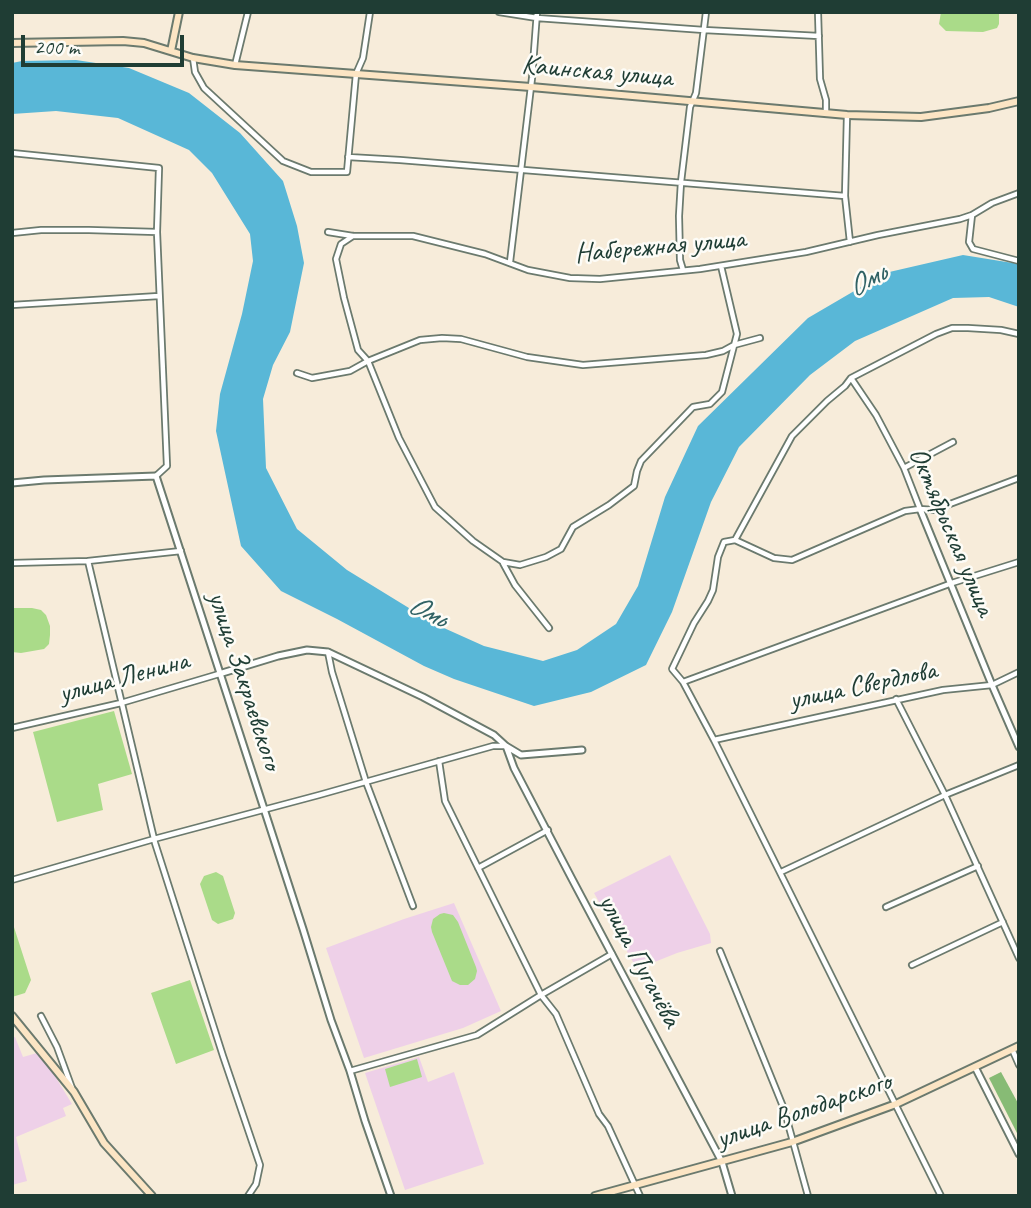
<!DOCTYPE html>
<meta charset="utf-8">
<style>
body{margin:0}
#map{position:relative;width:1031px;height:1208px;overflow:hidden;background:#f7ecda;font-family:Caveat,sans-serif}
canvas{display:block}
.frame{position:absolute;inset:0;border:14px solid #1f3d34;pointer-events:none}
.scale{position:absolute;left:21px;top:35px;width:163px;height:32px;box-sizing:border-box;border:4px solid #1f3d34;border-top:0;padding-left:9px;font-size:21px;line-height:24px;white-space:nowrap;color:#1f3d34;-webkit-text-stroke:5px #fdfcf7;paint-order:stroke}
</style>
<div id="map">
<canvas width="1031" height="1208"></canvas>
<div class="frame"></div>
<div class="scale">200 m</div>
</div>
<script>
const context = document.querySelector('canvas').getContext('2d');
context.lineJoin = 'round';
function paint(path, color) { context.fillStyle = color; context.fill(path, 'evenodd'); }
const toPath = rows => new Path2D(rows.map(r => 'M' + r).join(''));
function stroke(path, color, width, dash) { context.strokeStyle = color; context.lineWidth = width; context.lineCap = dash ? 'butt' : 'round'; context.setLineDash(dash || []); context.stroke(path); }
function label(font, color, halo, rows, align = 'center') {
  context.font = font + ' Caveat,sans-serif'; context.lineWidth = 5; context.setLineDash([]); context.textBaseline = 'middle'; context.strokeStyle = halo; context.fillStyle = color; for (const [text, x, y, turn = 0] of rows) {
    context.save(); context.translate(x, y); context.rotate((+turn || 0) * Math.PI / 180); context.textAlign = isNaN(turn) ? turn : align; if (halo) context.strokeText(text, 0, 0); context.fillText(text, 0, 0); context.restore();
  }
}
paint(toPath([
 [670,855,710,934,711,943,677,953,637,969,594,893],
 [454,903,501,1011,463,1028,364,1058,326,948,404,919],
 [15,1037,23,1057,37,1053,50,1068,72,1104,63,1108,66,1116,16,1137,27,1181,12,1185,12,1038],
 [419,1057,428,1082,454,1072,484,1164,405,1190,365,1073]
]), '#eed0e8');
paint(toPath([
 [941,12,999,12,999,24,997,28,983,32,946,31,939,24],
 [12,608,32,608,41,610,46,615,50,626,50,635,49,644,44,649,21,653,12,652],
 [114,711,132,774,98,784,103,810,57,822,33,732],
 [216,872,223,876,235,913,233,919,218,924,212,920,200,884,204,876],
 [444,913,453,915,458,922,476,967,477,971,475,979,468,985,460,985,452,981,432,932,431,927,433,919,440,914],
 [12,921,31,980,25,993,12,997],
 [190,980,214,1050,176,1064,151,993],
 [417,1059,422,1077,390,1087,385,1069]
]), '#aadb89');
paint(toPath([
 [1001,1072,1019,1105,1019,1137,989,1078]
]), '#87bb75');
paint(toPath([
 [76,60,129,68,189,93,240,133,283,181,297,226,304,263,290,332,273,365,263,399,266,468,297,529,347,570,435,624,484,646,543,661,577,650,616,624,638,586,665,497,698,426,808,318,885,273,963,255,1019,264,1019,307,989,297,953,298,855,341,810,375,739,447,711,502,672,612,646,665,591,692,534,706,454,679,424,666,337,619,281,591,241,546,216,431,220,394,242,314,253,261,250,234,212,173,189,150,118,118,56,111,12,114,12,63,22,61]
]), '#59b7d7');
const minor = toPath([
 [499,12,537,18,704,30,819,36],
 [818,12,820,79,826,100,826,113],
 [193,58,195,72,204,88,283,161,311,172,347,172,356,74,363,58,370,12],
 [235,65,248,12],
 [847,115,845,196,850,242],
 [12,153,159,168,157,232,167,466,156,476],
 [348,157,400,160,845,196],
 [972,215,969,242,973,249,1019,261],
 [328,232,353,236,413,236,485,254,528,270,570,278,600,279,700,269,806,252,878,235,960,219,972,215,992,203,1019,193],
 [12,233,41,230,89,230,157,232],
 [353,236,341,244,336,259,344,298,358,350,368,361,399,438,435,507,473,541,503,562,520,565,546,557,561,549,573,527,609,505,634,486,637,471,641,461,693,407,710,404,722,392,737,334,721,266],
 [510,262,532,78,537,12],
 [683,270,680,260,679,216,681,182,690,107,696,93,706,12],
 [12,305,159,296],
 [297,373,312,378,350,371,368,361,420,340,442,338,461,339,527,357,583,365,706,355,723,351,734,345,760,338],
 [851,378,876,415,904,468,920,509],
 [904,468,953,442],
 [735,540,774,558,792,560,905,511,920,509,934,510,1019,478],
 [88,561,155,843,223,1056,260,1165,256,1184,248,1196],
 [12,563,88,561,181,551],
 [503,563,515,585,549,628],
 [328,652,332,672,366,782,413,906],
 [683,682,952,583,1019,562],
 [896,699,945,795,1019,958],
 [12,728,121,703,219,674],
 [714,740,943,690,992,685,1019,672],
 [439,761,445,801,541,995,556,1014,599,1114,608,1126,640,1196],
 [478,868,548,830],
 [781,872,945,795,1019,765],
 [12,880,154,839,319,795,493,746,506,746],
 [886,907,978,866],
 [720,951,784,1109,808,1196],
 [912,965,1003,922],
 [41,1016,57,1047,72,1088],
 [1012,1049,1019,1065],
 [350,1071,477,1035,541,995,612,954],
 [941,1196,714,740,683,682,672,669,694,623,708,601,713,590,718,557,724,542,735,540,792,436,827,401,845,386,851,378,936,334,952,328,968,328,1001,330,1019,334]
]);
const tertiary = toPath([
 [12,483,44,480,156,476,303,929,331,1020,350,1071,365,1121,391,1196],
 [920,509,992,685,1019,747],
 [219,674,278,656,307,650,328,652,423,697,494,735,506,746,521,755,582,750],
 [506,746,514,768,572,879,722,1162,732,1196],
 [975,1067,1019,1154]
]);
const secondary = toPath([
 [12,43,123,41,144,43,193,58,235,65,531,87,847,115,921,117,989,108,1019,101],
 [171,51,179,12],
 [12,1016,74,1092,104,1143,152,1196],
 [595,1196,792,1142,896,1104,1019,1046]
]);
stroke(minor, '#6b7a6e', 8);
stroke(tertiary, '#6b7a6e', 9);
stroke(secondary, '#6b7a6e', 10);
stroke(minor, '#fff', 4.5);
stroke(tertiary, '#fff', 5);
stroke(secondary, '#fce5c4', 6);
label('28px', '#1f3d34', '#fdfcf7', [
 ["Каинская улица",597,72,5],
 ["Набережная улица",660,247,-5],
 ["Октябрьская улица",951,532,67],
 ["улица Ленина",124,678,-15],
 ["улица Закраевского",244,681,72],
 ["улица Свердлова",863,686,-12],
 ["улица Пугачёва",639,961,62],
 ["улица Володарского",804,1111,-19]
]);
label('italic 30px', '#306265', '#fdfcf7', [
 ["Омь",867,281,-29],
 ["Омь",427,612,27]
]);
</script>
